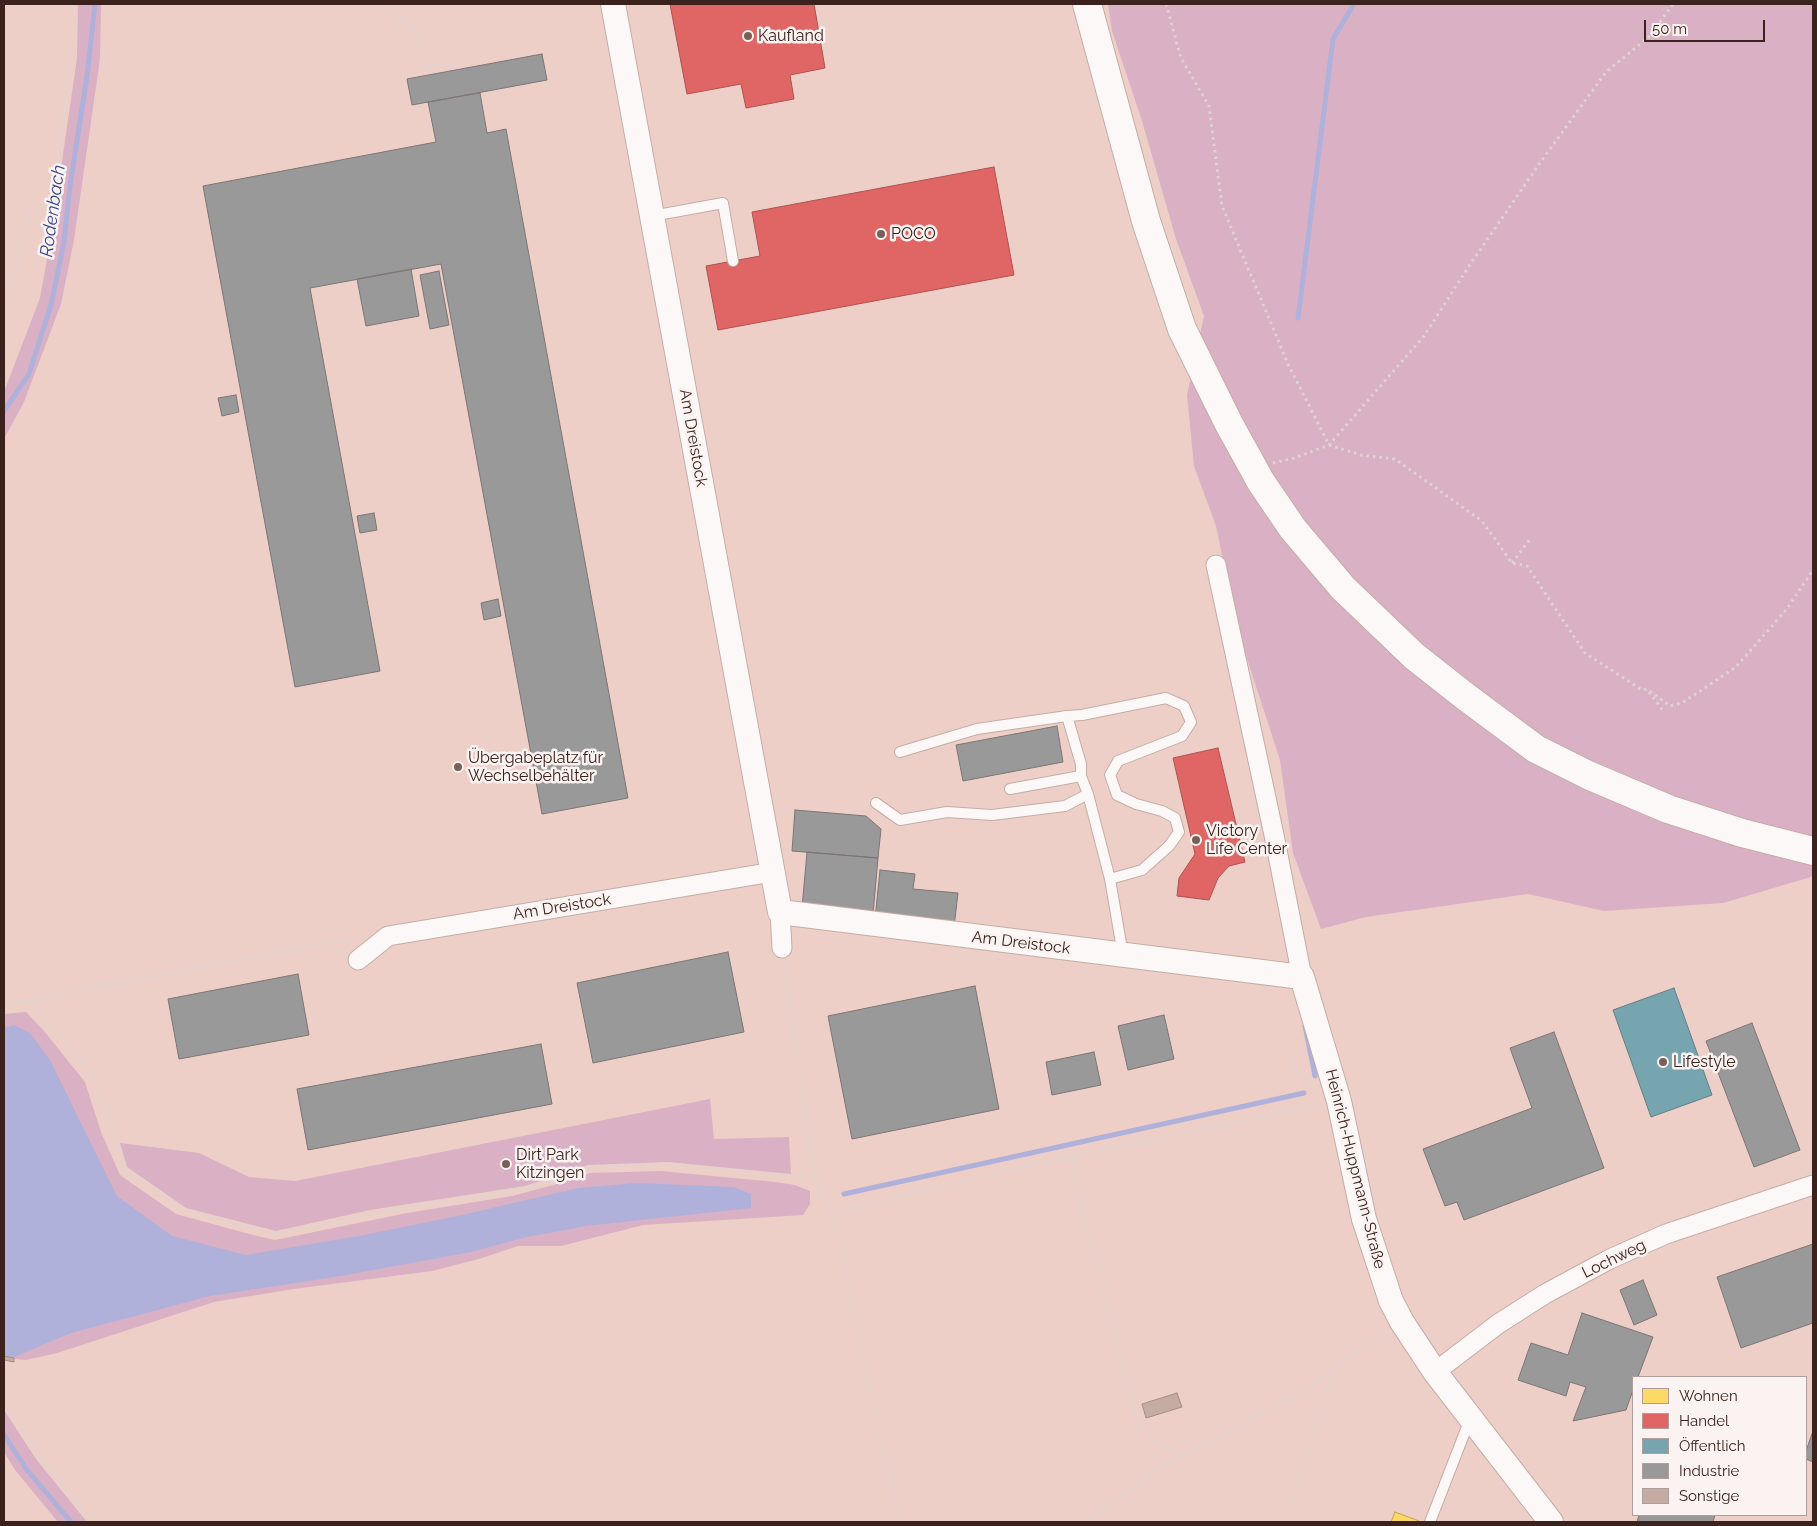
<!DOCTYPE html>
<meta charset="utf-8">
<style>
body{margin:0}
#map{position:relative;width:1817px;height:1526px;overflow:hidden;background:#edcfc8;font-family:Raleway,sans-serif}
canvas{display:block}
.frame{position:absolute;inset:0;border:5px solid #3b221c;pointer-events:none}
.legend{position:absolute;left:1632px;top:1376px;width:175px;height:140px;box-sizing:border-box;background:#faf3f1;border:1px solid #ae9f9c;margin:0;padding:6px 9px;list-style:none;font-size:15px;color:#3b221c}
.legend li{display:flex;align-items:center;gap:10px;height:25px}
.legend b{width:25px;border:1px solid #ae9f9c}
.scale{position:absolute;left:1644px;top:20px;width:121px;height:22px;box-sizing:border-box;border:2px solid #3b221c;border-top:0;padding-left:6px;font-size:15px;line-height:18px;white-space:nowrap;color:#3b221c;-webkit-text-stroke:4px #faf3f1;paint-order:stroke}
</style>
<div id="map">
<canvas width="1817" height="1526"></canvas>
<div class="frame"></div>
<ul class="legend">
<li><b style="height:14px;background:#ffd966"></b>Wohnen</li>
<li><b style="height:14px;background:#e06666"></b>Handel</li>
<li><b style="height:14px;background:#76a5af"></b>Öffentlich</li>
<li><b style="height:14px;background:#999"></b>Industrie</li>
<li><b style="height:14px;background:#c4aca3"></b>Sonstige</li>
</ul>
<div class="scale">50 m</div>
</div>
<script>
const context = document.querySelector('canvas').getContext('2d');
context.lineJoin = 'round';
function paint(path, color) { context.fillStyle = color; context.fill(path, 'evenodd'); }
const toPath = rows => new Path2D(rows.map(r => 'M' + r).join(''));
function stroke(path, color, width, dash) { context.strokeStyle = color; context.lineWidth = width; context.lineCap = dash ? 'butt' : 'round'; context.setLineDash(dash || []); context.stroke(path); }
function label(font, color, halo, rows, align = 'center') {
  context.font = font + ' Raleway,sans-serif'; context.lineWidth = 5; context.setLineDash([]); context.textBaseline = 'middle'; context.strokeStyle = halo; context.fillStyle = color; for (const [text, x, y, turn = 0] of rows) {
    context.save(); context.translate(x, y); context.rotate((+turn || 0) * Math.PI / 180); context.textAlign = isNaN(turn) ? turn : align; if (halo) context.strokeText(text, 0, 0); context.fillText(text, 0, 0); context.restore();
  }
}
paint(toPath([
 [78,4,101,4,100,59,74,240,61,304,24,402,4,439,4,392,40,298,51,237,77,58],
 [1108,4,1813,4,1813,875,1811,877,1723,903,1604,911,1528,894,1366,917,1321,929,1293,853,1280,760,1238,631,1216,526,1194,466,1187,395,1204,316,1176,239,1142,121,1112,31],
 [26,1012,44,1031,85,1082,101,1132,120,1175,176,1214,253,1235,275,1240,407,1213,512,1196,565,1182,590,1173,660,1171,776,1182,795,1185,810,1191,810,1204,803,1215,643,1225,561,1246,518,1246,479,1259,432,1271,294,1289,214,1302,57,1353,26,1360,4,1358,4,1014],
 [710,1099,714,1139,789,1137,791,1174,668,1162,588,1165,525,1186,370,1210,276,1231,186,1208,127,1167,120,1143,199,1153,249,1177,295,1181],
 [4,1410,36,1459,87,1522,58,1522,15,1470,4,1452]
]), '#dab0c5');
paint(toPath([
 [14,1025,30,1033,50,1060,117,1196,172,1236,246,1255,364,1235,462,1215,578,1188,636,1183,734,1187,751,1194,751,1208,586,1226,527,1237,471,1252,341,1276,210,1296,71,1333,14,1357,4,1355,4,1028]
]), '#afb1da');
const homes = toPath([
 [1395,1512,1419,1521,1419,1522,1391,1522,1395,1512]
]);
paint(homes, '#ffd966');
stroke(homes, '#c4a250', 1);
const shops = toPath([
 [670,4,814,4,825,68,790,75,794,99,746,108,741,84,687,94,670,4],
 [994,167,1014,275,718,330,706,266,760,256,752,212,994,167],
 [1218,748,1245,862,1229,866,1218,878,1209,900,1177,896,1179,878,1195,854,1173,758,1218,748]
]);
paint(shops, '#e06666');
stroke(shops, '#ae5250', 1);
const public = toPath([
 [1674,988,1712,1095,1651,1117,1613,1010,1674,988]
]);
paint(public, '#76a5af');
stroke(public, '#647e83', 1);
const industry = toPath([
 [542,54,547,80,412,105,407,79,542,54],
 [480,93,487,133,506,129,628,798,542,814,441,264,310,288,380,671,295,687,203,186,436,142,428,102,480,93],
 [411,269,419,316,366,326,357,279,411,269],
 [439,271,449,325,430,329,420,275,439,271],
 [236,395,239,412,222,416,218,398,236,395],
 [374,513,377,530,360,533,357,516,374,513],
 [498,599,501,616,484,620,481,603,498,599],
 [1057,726,1063,762,963,781,956,745,1057,726],
 [795,810,866,816,881,829,878,858,792,851,795,810],
 [807,852,878,858,873,914,802,908,807,852],
 [880,870,915,874,913,889,958,893,954,927,875,919,880,870],
 [728,952,744,1032,593,1063,577,983,728,952],
 [298,974,309,1035,179,1059,168,999,298,974],
 [975,986,999,1109,852,1139,828,1016,975,986],
 [1164,1015,1174,1059,1128,1070,1118,1026,1164,1015],
 [1752,1023,1800,1150,1754,1167,1706,1041,1752,1023],
 [1554,1032,1604,1168,1464,1220,1457,1202,1445,1206,1423,1149,1532,1108,1510,1048,1554,1032],
 [541,1044,552,1104,308,1150,297,1089,541,1044],
 [1094,1052,1101,1085,1052,1095,1046,1062,1094,1052],
 [1813,1244,1813,1323,1741,1348,1717,1277,1813,1244],
 [1643,1280,1657,1315,1634,1325,1620,1290,1643,1280],
 [1582,1313,1653,1337,1638,1377,1633,1377,1633,1390,1626,1410,1573,1421,1586,1387,1570,1382,1566,1396,1518,1380,1531,1343,1568,1355,1582,1313],
 [1813,1431,1813,1462,1806,1459,1806,1451,1813,1431],
 [1639,1515,1715,1515,1713,1522,1637,1522,1639,1515]
]);
paint(industry, '#999');
stroke(industry, '#7d7574', 1);
stroke(toPath([
 [1298,318,1333,39,1354,4],
 [4,411,29,374,51,305,64,242,70,186,87,76,95,4],
 [1305,1026,1315,1076],
 [844,1194,1304,1093],
 [4,1435,27,1470,71,1522]
]), '#afb1da', 5);
const building = toPath([
 [4,1356,14,1358,14,1362,4,1360,4,1356],
 [1177,1393,1182,1407,1146,1418,1142,1404,1177,1393]
]);
paint(building, '#c4aca3');
stroke(building, '#a58e85', 1);
const service = toPath([
 [652,216,723,203,733,261],
 [1067,716,1082,715,1166,698,1184,706,1191,722,1182,736,1118,761,1110,775,1117,795,1136,804,1162,811,1175,818,1179,832,1169,846,1142,870,1110,879],
 [900,752,977,729,1067,716,1081,764,1081,776,1088,794,1110,879,1123,955],
 [1010,789,1081,776],
 [876,803,900,820,947,812,992,815,1065,806,1088,794],
 [1430,1522,1470,1419]
]);
const minor = toPath([
 [1216,565,1274,835,1302,977],
 [780,912,782,948],
 [358,960,388,936,773,872],
 [1435,1372,1498,1324,1545,1294,1610,1259,1666,1234,1813,1185]
]);
const tertiary = toPath([
 [613,4,780,912,1302,977,1339,1101,1364,1219,1391,1301,1402,1322,1435,1372,1551,1522]
]);
const secondary = toPath([
 [1087,4,1146,221,1182,329,1229,424,1261,482,1293,529,1343,588,1414,656,1466,697,1536,749,1588,775,1668,809,1742,833,1813,851]
]);
stroke(service, '#c6aca6', 12);
stroke(minor, '#c6aca6', 21);
stroke(tertiary, '#c6aca6', 26);
stroke(secondary, '#c6aca6', 30);
stroke(toPath([
 [393,4,400,19,417,30,424,68,451,63,452,70],
 [1166,4,1181,58,1209,106,1222,206,1288,364,1329,445,1361,455,1395,459,1482,521,1512,563,1527,566,1585,653,1642,690,1647,689,1670,706,1682,703,1736,667,1786,610,1813,570],
 [4,312,11,292,25,217,31,209,47,205,53,196,72,56,73,4],
 [1273,463,1294,458,1329,445,1424,336,1469,266,1542,160,1606,72,1650,36,1673,4],
 [1512,563,1531,538],
 [1649,692,1664,712],
 [784,964,815,1179,834,1212,873,1404,900,1522],
 [24,1001,89,988,317,945,355,940],
 [4,1005,19,1002,32,1003,95,1079,126,1170,187,1211,275,1234,370,1214,527,1188,588,1167,669,1164,815,1179],
 [1290,1062,1315,1090],
 [1073,1156,1082,1211,1111,1313,1129,1396,1137,1419,1144,1432,1180,1456],
 [834,1212,1042,1162,1321,1105],
 [4,1401,40,1457,94,1522],
 [1083,1522,1161,1466,1248,1421,1314,1384,1343,1361,1387,1332],
 [1282,1522,1323,1409,1334,1369]
]), '#ded4d2', 3, [2.5, 4]);
stroke(service, '#fcf8f7', 10);
stroke(minor, '#fcf8f7', 19);
stroke(tertiary, '#fcf8f7', 24);
stroke(secondary, '#fcf8f7', 28);
for (const [x, y, r, color] of [
 [748,36,5,"#795f58"],
 [881,234,5,"#795f58"],
 [458,767,5,"#795f58"],
 [1196,840,5,"#795f58"],
 [1663,1062,5,"#795f58"],
 [506,1164,5,"#795f58"]
]) { const dot = new Path2D(); dot.arc(x, y, r, 0, 2 * Math.PI); context.fillStyle = color; context.fill(dot); stroke(dot, '#faf3f1', 2); }
label('16px', '#3b221c', '#faf3f1', [
 ["Kaufland",758,36],
 ["POCO",891,234],
 ["Übergabeplatz für",468,758],
 ["Wechselbehälter",468,776],
 ["Victory",1206,831],
 ["Life Center",1206,849],
 ["Lifestyle",1673,1062],
 ["Dirt Park",516,1155],
 ["Kitzingen",516,1173]
], 'left');
label('16px', '#3b221c', '#faf3f1', [
 ["Am Dreistock",693,438,80],
 ["Am Dreistock",562,907,-9],
 ["Am Dreistock",1021,943,7],
 ["Heinrich-Huppmann-Straße",1355,1169,76],
 ["Lochweg",1614,1259,-26]
]);
label('italic 18px', '#394690', '#faf3f1', [
 ["Rodenbach",53,211,-82]
]);
</script>
